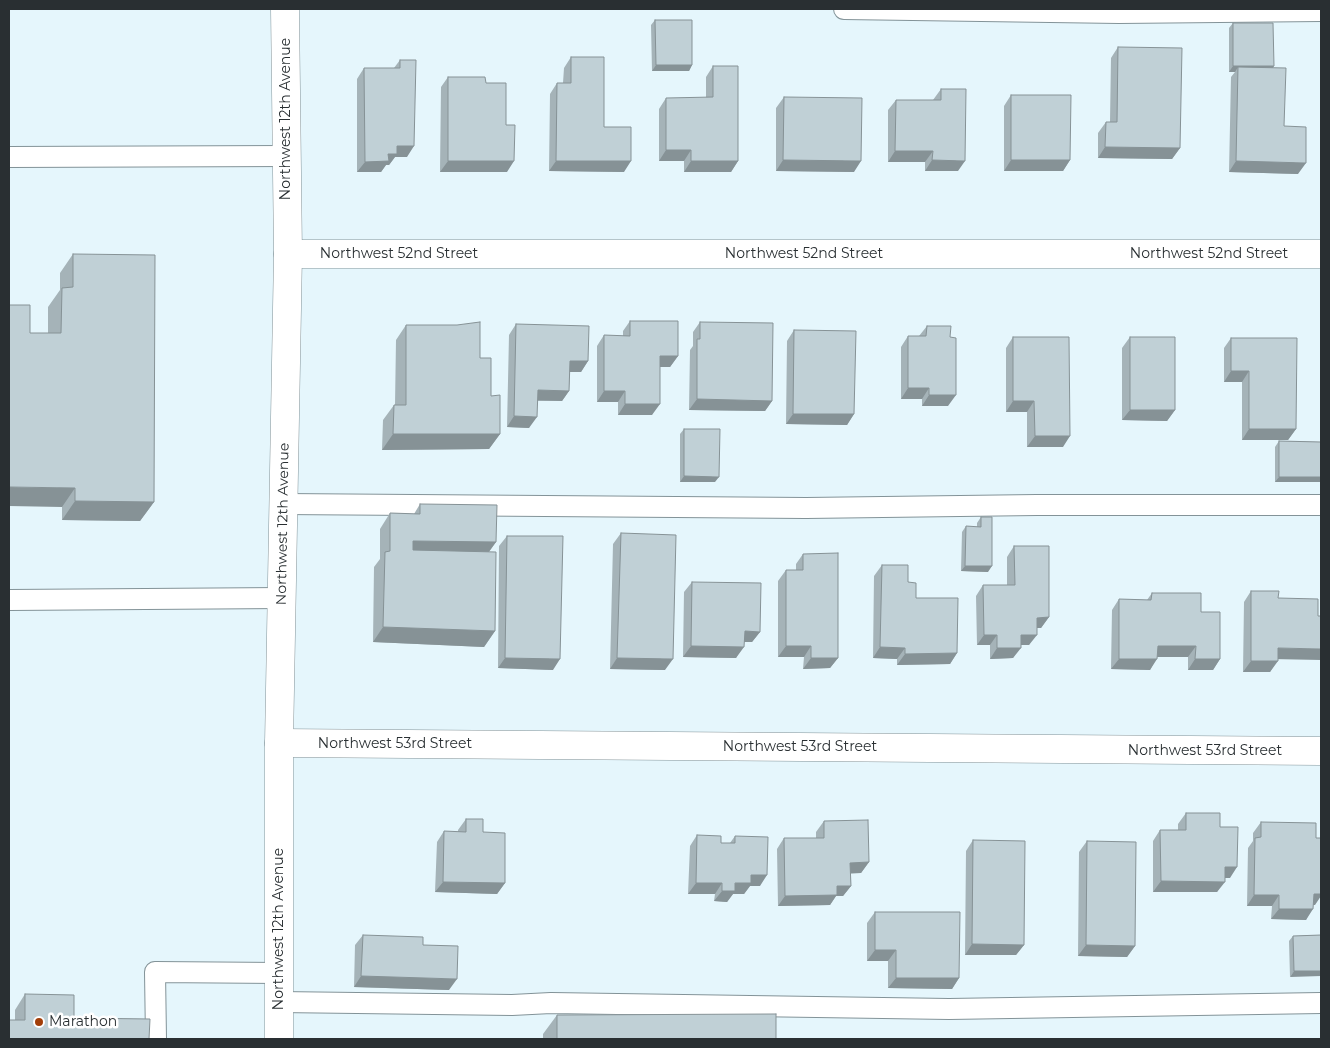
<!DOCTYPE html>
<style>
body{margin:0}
#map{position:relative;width:1330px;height:1048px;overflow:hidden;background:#e5f6fc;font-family:Montserrat,sans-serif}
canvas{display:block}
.frame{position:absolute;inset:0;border:10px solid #292f32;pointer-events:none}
</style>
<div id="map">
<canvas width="1330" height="1048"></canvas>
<div class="frame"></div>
</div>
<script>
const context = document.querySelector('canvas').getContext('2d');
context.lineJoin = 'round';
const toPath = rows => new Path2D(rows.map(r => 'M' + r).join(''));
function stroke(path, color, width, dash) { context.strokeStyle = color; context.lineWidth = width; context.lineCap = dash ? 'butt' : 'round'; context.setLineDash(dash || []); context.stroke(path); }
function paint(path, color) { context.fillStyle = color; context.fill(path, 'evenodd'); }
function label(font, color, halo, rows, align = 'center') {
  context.font = font + ' Montserrat,sans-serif'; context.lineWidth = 5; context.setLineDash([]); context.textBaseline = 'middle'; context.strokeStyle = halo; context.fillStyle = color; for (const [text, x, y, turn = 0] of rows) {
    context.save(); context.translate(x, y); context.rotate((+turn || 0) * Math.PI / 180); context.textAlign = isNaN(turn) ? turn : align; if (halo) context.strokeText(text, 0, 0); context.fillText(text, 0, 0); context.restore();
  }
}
const service = toPath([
 [844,9,1119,13,1321,11],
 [9,157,287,156],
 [283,504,806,508,1037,505,1321,505],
 [9,600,282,598],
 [279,1002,512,1005,551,1003,949,1009,1321,1003],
 [156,1039,155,972,279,973]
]);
const minor = toPath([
 [288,254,1321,254],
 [279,743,1321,751]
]);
const secondary = toPath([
 [279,1039,279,743,288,254,285,9]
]);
stroke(service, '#839398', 22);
stroke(minor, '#839398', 29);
stroke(secondary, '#839398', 29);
stroke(service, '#fff', 20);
stroke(minor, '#fff', 28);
stroke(secondary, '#fff', 28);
paint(toPath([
 [655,20,692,65,689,71,652,71,651,25],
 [1233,23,1274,66,1273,67,1284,126,1298,174,1229,172,1231,77,1235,72,1229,72,1229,28],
 [1118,47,1180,148,1172,159,1098,158,1098,133,1106,122,1110,122,1111,58],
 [571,57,624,172,549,171,550,94,557,83,563,83,564,68],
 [400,60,407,157,395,157,389,165,386,165,381,172,357,172,357,79,364,68,394,68],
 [713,66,738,161,731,172,684,172,684,161,659,161,659,109,666,98,706,98,706,77],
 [448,77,486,83,507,172,440,172,441,87],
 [941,89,958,171,925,171,925,162,888,162,888,110,896,100,933,100],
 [1011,95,1070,160,1063,171,1004,171,1004,106],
 [784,97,854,172,776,171,776,108],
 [73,254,154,502,140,521,62,520,62,507,30,333,48,333,48,307,60,290,60,273],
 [630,321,678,356,670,367,660,367,652,415,618,415,618,402,597,402,597,346,604,335,623,336,623,331],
 [700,322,772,401,765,411,689,410,690,350,693,346,693,332],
 [516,324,588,361,581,372,570,372,569,391,562,401,537,401,529,428,507,427,509,335],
 [406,325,480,358,491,396,500,434,489,449,382,450,383,420,394,405,395,405,396,340],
 [927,326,948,406,922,406,922,399,901,399,901,347,908,336,919,336],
 [794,330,854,414,847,425,786,424,787,341],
 [1013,337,1063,447,1027,447,1027,412,1006,412,1006,348],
 [1130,337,1175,410,1167,421,1122,420,1122,348],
 [1231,338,1296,429,1288,440,1242,440,1242,382,1224,382,1224,348],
 [684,429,715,482,680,482,680,434],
 [1279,441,1321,442,1321,482,1275,482,1275,447],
 [420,504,496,542,489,552,495,631,484,647,373,642,374,567,380,559,380,529,390,513,414,514],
 [981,517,988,572,961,571,962,532,966,526,977,527,977,523],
 [621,533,665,670,610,669,613,544],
 [507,536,553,670,498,668,499,546],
 [1014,546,1049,617,1041,628,1037,628,1029,645,1021,645,1013,658,990,659,990,645,977,645,976,596,983,585,1007,585,1007,557],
 [803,554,838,658,830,668,803,669,804,657,778,657,778,581,786,570,796,570,796,564],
 [882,565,908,582,916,598,957,653,950,664,897,665,897,659,873,658,874,576],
 [692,582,760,632,752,642,744,642,736,658,683,657,684,592],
 [1251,591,1278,659,1270,672,1243,672,1244,602],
 [1152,593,1201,612,1220,659,1213,670,1188,670,1188,657,1157,657,1150,670,1111,669,1112,610,1119,599,1147,600],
 [1186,813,1220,827,1230,878,1225,878,1217,892,1153,892,1153,841,1160,830,1178,830,1178,824],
 [466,819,483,832,505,883,497,894,435,892,437,842,444,831,458,832,458,830],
 [824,821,869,862,861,873,851,873,851,886,843,896,836,896,830,905,778,906,777,849,784,838,816,838,816,832],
 [1261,822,1316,838,1315,905,1313,905,1306,920,1271,919,1272,906,1247,906,1248,848,1253,841,1253,833],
 [697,835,721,843,730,843,735,836,760,886,750,886,744,894,733,894,727,902,714,901,715,894,688,894,690,846],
 [973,840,1024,945,1016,955,965,955,966,851],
 [1087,841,1135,946,1127,957,1078,956,1079,852],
 [875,912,959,978,952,989,888,988,888,961,867,961,867,923],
 [363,935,423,945,449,990,354,987,355,945],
 [1321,935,1290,977,1289,941,1293,936],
 [25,994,74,1018,150,1019,15,1020,15,1010],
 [557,1015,776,1039,543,1039,543,1034]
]), '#a5b3b8');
paint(toPath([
 [656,65,692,65,689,71,652,71],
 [1233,66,1274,66,1270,72,1238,67,1235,72,1229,72],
 [397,146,414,146,407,157,395,157,389,165,386,165,381,172,357,172,365,162],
 [1105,147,1180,148,1172,159,1098,158],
 [666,150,691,150,684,161,659,161],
 [895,151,933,151,925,162,888,162],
 [783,160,861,161,854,172,776,171],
 [932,160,965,161,958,171,925,171],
 [1011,160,1070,160,1063,171,1004,171],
 [448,161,514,161,507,172,440,172],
 [556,161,631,161,624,172,549,171],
 [691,161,738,161,731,172,684,172],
 [1236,161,1306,163,1298,174,1229,172],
 [660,356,678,356,670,367,652,367],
 [570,361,588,361,581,372,562,372],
 [1231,371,1249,371,1242,382,1224,382],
 [908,388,929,388,922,399,901,399],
 [538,390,569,391,562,401,530,400],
 [604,391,625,391,618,402,597,402],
 [929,395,956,395,948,406,922,406],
 [697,399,772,401,765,411,689,410],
 [1013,401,1034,401,1027,412,1006,412],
 [625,404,660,404,652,415,618,415],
 [1130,410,1175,410,1167,421,1122,420],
 [793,414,854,414,847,425,786,424],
 [514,416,537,417,529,428,507,427],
 [1249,429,1296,429,1288,440,1242,440],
 [393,434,500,434,489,449,382,450],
 [1035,436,1070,436,1063,447,1027,447],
 [684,476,719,477,715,482,680,482],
 [1279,477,1321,477,1321,482,1275,482],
 [9,487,75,488,62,507,9,506],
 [75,501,154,502,140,521,62,520],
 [413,541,496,542,485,557,402,556],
 [965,566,992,566,988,572,961,571],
 [1049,617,1041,628,1029,628,1037,618],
 [383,627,495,631,484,647,373,642],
 [745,631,760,632,752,642,737,642],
 [984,635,997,635,990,645,977,645],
 [1021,635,1037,635,1029,645,1013,645],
 [691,646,744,647,736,658,683,657],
 [786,646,811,646,804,657,778,657],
 [1158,646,1196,646,1188,657,1150,657],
 [880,647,905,648,897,659,873,658],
 [997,648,1021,648,1013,658,990,659],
 [1278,648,1321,649,1321,660,1271,659],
 [957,653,950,664,897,665,905,654],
 [505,658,560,659,553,670,498,668],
 [617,658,673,659,665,670,610,669],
 [811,658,838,658,830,668,803,669],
 [1119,659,1157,659,1150,670,1111,669],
 [1195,659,1220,659,1213,670,1188,670],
 [1251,661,1278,661,1270,672,1243,672],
 [869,862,861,873,843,874,850,863],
 [1225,867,1237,867,1230,878,1217,878],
 [751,875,767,875,760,886,750,886,744,894,733,894,727,902,714,901,722,891],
 [1161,881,1225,882,1217,892,1153,892],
 [443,882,505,883,497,894,435,892],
 [696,883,722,883,715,894,688,894],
 [837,886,851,886,843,896,836,896,830,905,778,906,785,896],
 [1314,894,1321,894,1321,896,1315,905,1306,905],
 [1254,895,1279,895,1272,906,1247,906],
 [1279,909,1313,909,1306,920,1271,919],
 [972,944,1024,945,1016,955,965,955],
 [1086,945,1135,946,1127,957,1078,956],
 [875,950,896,950,888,961,867,961],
 [1294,971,1321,971,1321,976,1290,977],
 [361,976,457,979,449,990,354,987],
 [896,978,959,978,952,989,888,988]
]), '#869296');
const building = toPath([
 [655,20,692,20,692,65,656,65,655,20],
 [1233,23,1273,23,1274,66,1233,66,1233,23],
 [1118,47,1182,48,1180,148,1105,147,1106,122,1117,122,1118,47],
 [571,57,604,57,604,127,631,127,631,161,556,161,557,83,571,83,571,57],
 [400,60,416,60,414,146,397,146,397,154,388,154,389,161,365,162,364,68,400,68,400,60],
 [713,66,738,66,738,161,691,161,691,150,666,150,666,98,713,97,713,66],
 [1238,67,1286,68,1284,126,1306,127,1306,163,1236,161,1238,67],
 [448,77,485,77,486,83,506,83,506,125,515,125,514,161,448,161,448,77],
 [941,89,966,89,965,161,932,160,933,151,895,151,896,100,941,100,941,89],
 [1011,95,1071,95,1070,160,1011,160,1011,95],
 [784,97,862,98,861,161,783,160,784,97],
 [73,254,155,255,154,502,75,501,75,488,9,487,9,305,30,305,30,333,61,333,62,288,73,287,73,254],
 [630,321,678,321,678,356,660,356,660,404,625,404,625,391,604,391,604,335,630,336,630,321],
 [480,322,480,358,491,358,491,396,500,395,500,434,393,434,394,405,406,405,406,325,457,325,480,322],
 [700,322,773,323,772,401,697,399,697,339,700,339,700,322],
 [516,324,589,326,588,361,570,361,569,391,538,390,537,417,514,416,516,324],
 [927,326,951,326,950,337,956,338,956,395,929,395,929,388,908,388,908,336,926,336,927,326],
 [794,330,856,331,854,414,793,414,794,330],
 [1013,337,1069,337,1070,436,1035,436,1034,401,1013,401,1013,337],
 [1130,337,1175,337,1175,410,1130,410,1130,337],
 [1231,338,1297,338,1296,429,1249,429,1249,371,1231,371,1231,338],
 [684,429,720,429,719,477,684,476,684,429],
 [1279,441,1321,442,1321,477,1279,477,1279,441],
 [420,504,497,505,496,542,413,541,413,550,496,552,495,631,383,627,385,552,390,551,390,513,420,514,420,504],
 [981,517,992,517,992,566,965,566,966,526,981,527,981,517],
 [621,533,676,535,673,659,617,658,621,533],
 [507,536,563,536,560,659,505,658,507,536],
 [1014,546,1049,546,1049,617,1037,618,1037,635,1021,635,1021,648,997,648,997,635,984,635,983,585,1015,585,1014,546],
 [838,553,838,658,811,658,811,646,786,646,786,570,803,570,803,554,838,553],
 [882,565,908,565,908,582,916,583,916,598,958,598,957,653,905,654,905,648,880,647,882,565],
 [692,582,761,583,760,632,745,631,744,647,691,646,692,582],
 [1251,591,1279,591,1278,598,1318,599,1318,616,1321,616,1321,649,1278,648,1278,661,1251,661,1251,591],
 [1152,593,1201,593,1201,612,1220,612,1220,659,1195,659,1196,646,1158,646,1157,659,1119,659,1119,599,1151,600,1152,593],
 [1186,813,1220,813,1220,827,1238,827,1237,867,1225,867,1225,882,1161,881,1160,830,1186,830,1186,813],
 [466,819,483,819,483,832,505,833,505,883,443,882,444,831,466,832,466,819],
 [868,820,869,862,850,863,851,886,837,886,837,895,785,896,784,838,824,838,824,821,868,820],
 [1261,822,1316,823,1316,838,1321,838,1321,894,1314,894,1313,909,1279,909,1279,895,1254,895,1255,838,1261,837,1261,822],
 [697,835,721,836,721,843,735,843,735,836,768,837,767,875,751,875,751,883,735,883,735,891,722,891,722,883,696,883,697,835],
 [973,840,1025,841,1024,945,972,944,973,840],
 [1087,841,1136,842,1135,946,1086,945,1087,841],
 [875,912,960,912,959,978,896,978,896,950,875,950,875,912],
 [363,935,423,937,423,945,458,946,457,979,361,976,363,935],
 [1321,935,1321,971,1294,971,1293,936,1321,935],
 [25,994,74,995,74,1018,150,1019,149,1039,9,1039,9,1020,25,1020,25,994],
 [776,1014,776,1039,557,1039,557,1015,776,1014]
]);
paint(building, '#c0d0d6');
stroke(building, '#869296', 1);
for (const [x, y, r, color] of [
 [39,1022,5,"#a23e08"]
]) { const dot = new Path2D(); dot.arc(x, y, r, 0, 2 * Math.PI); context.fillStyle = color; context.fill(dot); stroke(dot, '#fff', 2); }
label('14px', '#292f32', '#fff', [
 ["Northwest 12th Avenue",286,119,-90],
 ["Northwest 52nd Street",399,254],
 ["Northwest 52nd Street",804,254],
 ["Northwest 52nd Street",1209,254],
 ["Northwest 12th Avenue",283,524,-89],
 ["Northwest 53rd Street",395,744],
 ["Northwest 53rd Street",800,747],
 ["Northwest 53rd Street",1205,751],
 ["Northwest 12th Avenue",279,929,-90]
]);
label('14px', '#292f32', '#fff', [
 ["Marathon",49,1022]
], 'left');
</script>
